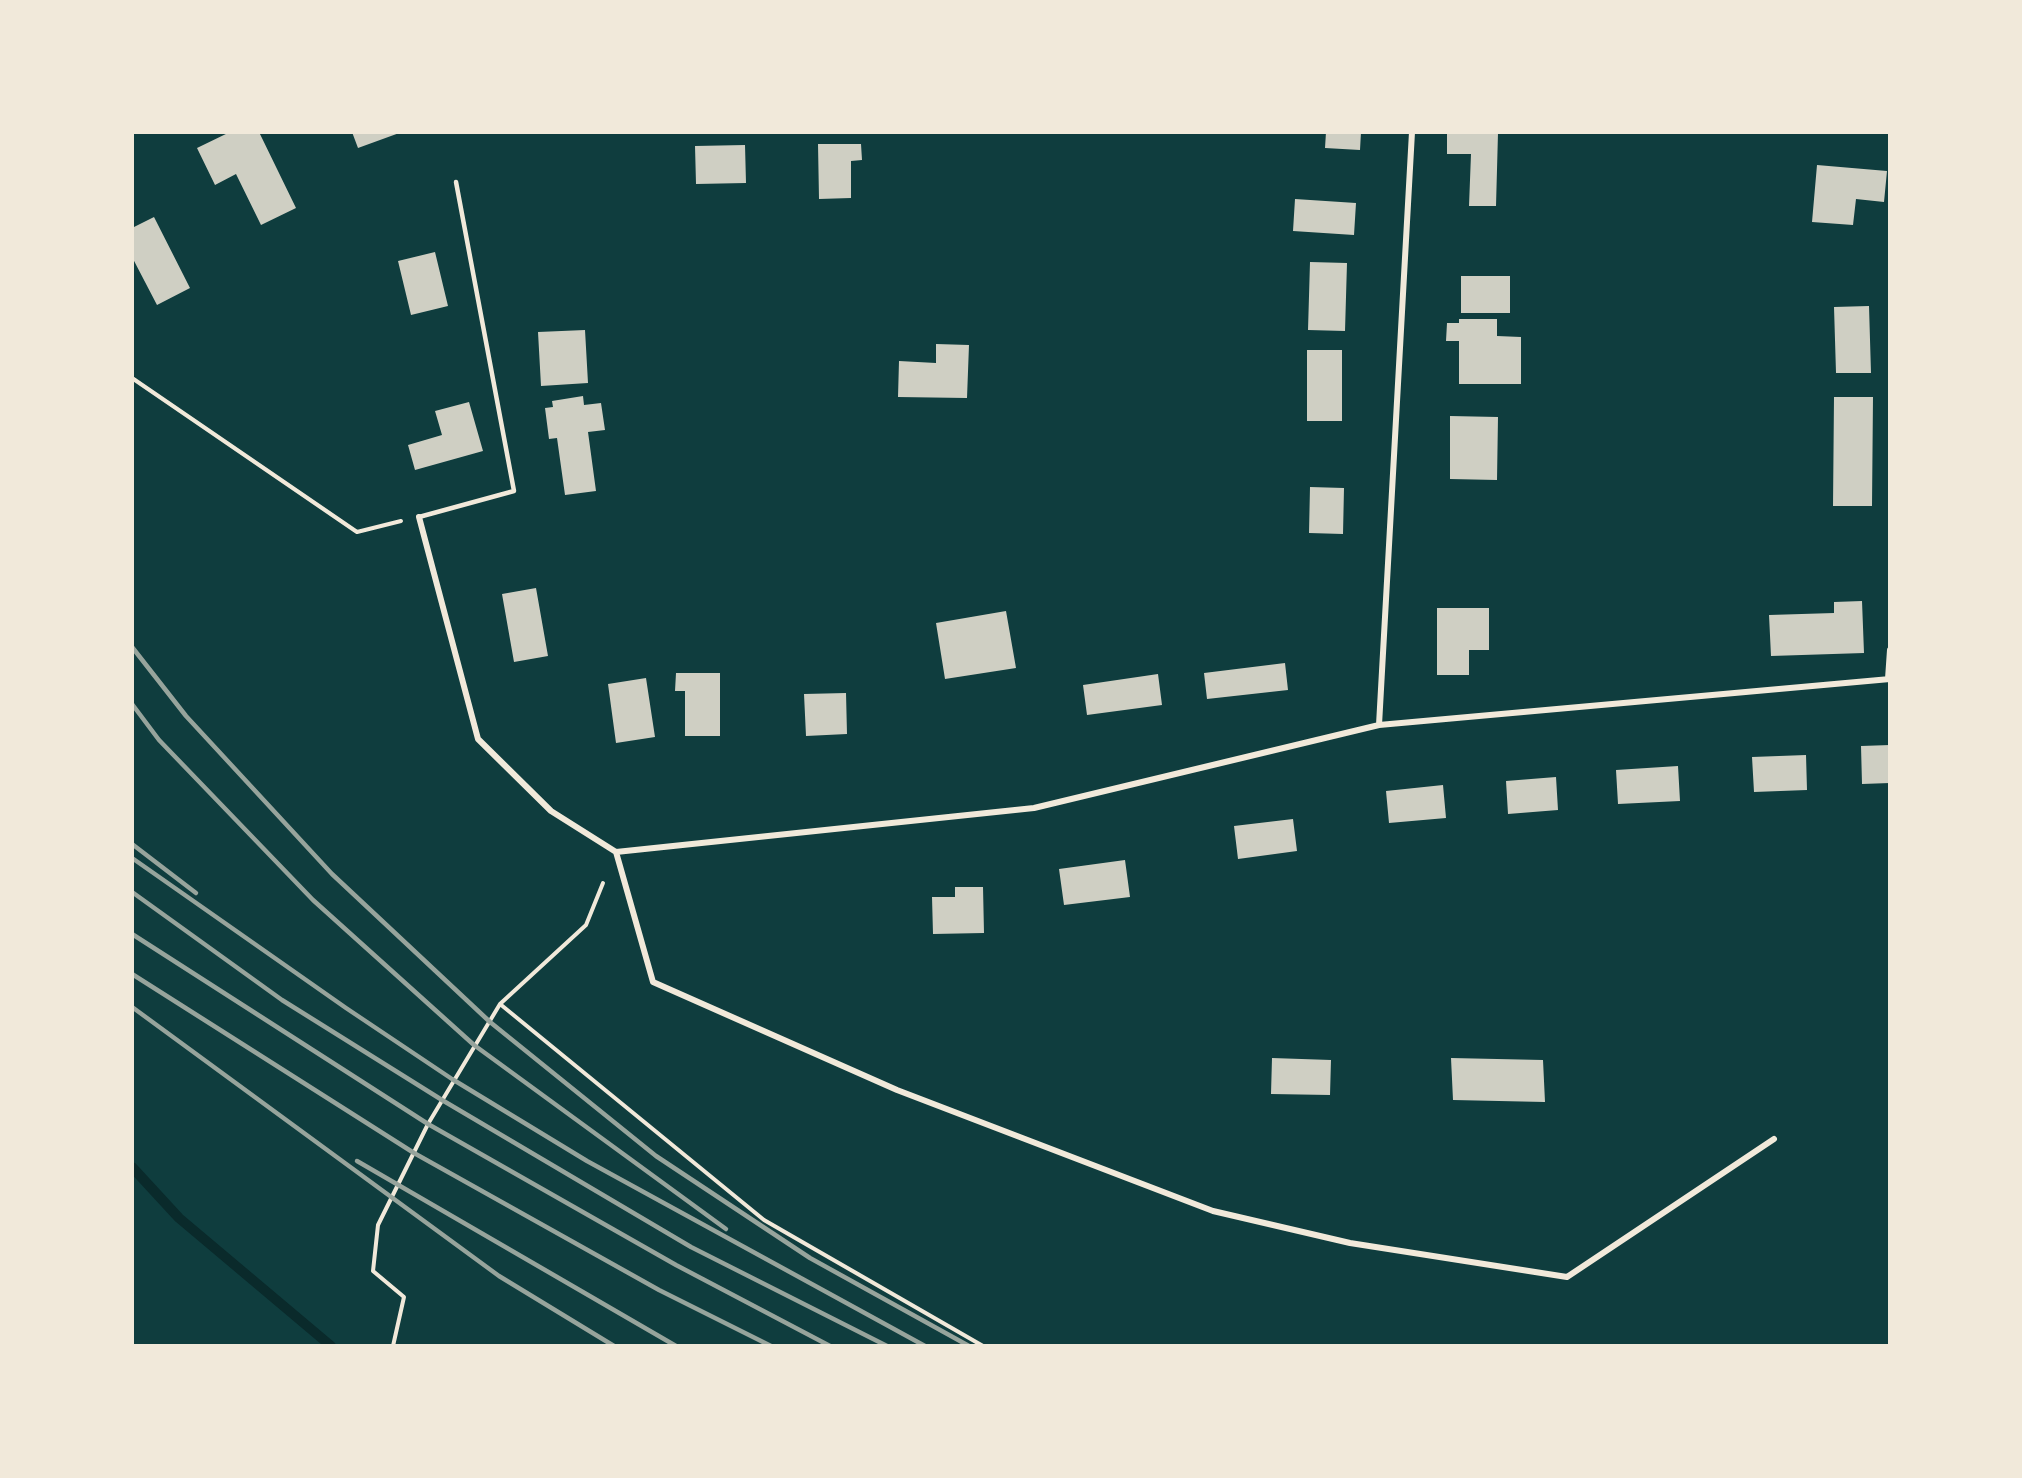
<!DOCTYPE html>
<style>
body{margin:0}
#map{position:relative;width:2022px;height:1478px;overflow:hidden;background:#0f3d3e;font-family:"Alegreya Sans",sans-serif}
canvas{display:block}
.frame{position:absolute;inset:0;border:134px solid #f1e9da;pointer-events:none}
</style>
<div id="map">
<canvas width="2022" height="1478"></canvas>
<div class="frame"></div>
</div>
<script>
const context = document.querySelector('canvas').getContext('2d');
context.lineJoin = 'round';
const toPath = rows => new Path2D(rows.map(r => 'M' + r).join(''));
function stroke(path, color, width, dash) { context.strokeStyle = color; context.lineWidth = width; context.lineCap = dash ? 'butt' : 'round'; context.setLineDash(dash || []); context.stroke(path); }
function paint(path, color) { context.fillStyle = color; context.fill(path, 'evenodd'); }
stroke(toPath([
 [132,1167,179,1218,331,1346]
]), '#0a2a2b', 10);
paint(toPath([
 [230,132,259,132,296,208,261,225,236,174,215,185,197,148],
 [352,132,402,132,358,148],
 [1326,132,1361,132,1360,150,1325,148],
 [1447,132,1498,133,1496,206,1469,206,1471,154,1447,154],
 [818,144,861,144,862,160,851,161,851,198,819,199],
 [745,145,746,183,696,184,695,146],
 [1817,165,1887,171,1884,202,1856,199,1853,225,1812,222],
 [1295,199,1356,203,1354,235,1293,231],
 [154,217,190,288,157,305,132,257,132,228],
 [435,252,448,306,411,315,398,261],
 [1310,262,1347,263,1345,331,1308,330],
 [1461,276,1510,276,1510,313,1461,313],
 [1869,306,1871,373,1836,373,1834,307],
 [1459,319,1497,319,1497,336,1521,337,1521,384,1459,384,1459,341,1446,341,1447,323,1459,323],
 [585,330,588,383,541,386,538,332],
 [936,344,969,345,967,398,898,397,899,361,936,363],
 [1307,350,1342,350,1342,421,1307,421],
 [583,396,584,405,601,403,605,430,588,432,596,491,565,495,557,438,549,439,545,408,553,407,552,401],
 [1834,397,1873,397,1872,506,1833,506],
 [469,402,483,451,415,470,408,445,442,435,435,411],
 [1450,416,1498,417,1497,480,1450,479],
 [1310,487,1344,488,1343,534,1309,533],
 [536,588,548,656,514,662,502,594],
 [1862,601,1864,653,1771,656,1769,615,1834,613,1834,602],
 [1437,608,1489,608,1489,650,1469,650,1469,675,1437,675],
 [1006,611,1016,668,945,679,936,623],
 [1285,663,1288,690,1207,699,1204,673],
 [676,673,720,673,720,736,685,736,685,691,675,691],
 [1158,674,1162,705,1087,715,1083,685],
 [646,678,655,737,616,743,608,684],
 [846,693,847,734,806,736,804,694],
 [1890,745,1890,783,1862,784,1861,746],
 [1806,755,1807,790,1754,792,1752,757],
 [1678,766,1680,801,1618,804,1616,770],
 [1556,777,1558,810,1508,814,1506,781],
 [1443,785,1446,818,1389,823,1386,791],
 [1293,819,1297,851,1238,859,1234,826],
 [1125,860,1130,897,1064,905,1059,869],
 [955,887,983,887,984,933,933,934,932,897,955,897],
 [1272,1058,1331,1060,1330,1095,1271,1094],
 [1451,1058,1543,1060,1545,1102,1453,1100]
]), '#cfcfc3');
stroke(toPath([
 [132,378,357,532,401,521],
 [500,1004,764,1220,983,1346],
 [393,1346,404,1297,373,1271,378,1225,428,1124,500,1004,586,925,603,883]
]), '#f1e9da', 4);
stroke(toPath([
 [419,517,514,491,456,182]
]), '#f1e9da', 4.5);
stroke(toPath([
 [419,517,478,739,551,811,616,852],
 [1888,679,1890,650],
 [1379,725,1412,132],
 [1774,1139,1567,1277,1350,1243,1213,1211,897,1090,653,982,616,852,1034,808,1379,725,1890,679]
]), '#f1e9da', 6);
stroke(toPath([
 [132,647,186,716,332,874,490,1022,656,1156,810,1258,969,1346],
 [132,704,159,740,313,900,474,1045,726,1229],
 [132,844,196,893],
 [132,858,346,1008,452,1079,587,1161,925,1346],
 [132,892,282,1000,442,1100,691,1247,887,1346],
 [132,934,428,1124,676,1265,830,1346],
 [132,974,414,1153,659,1290,771,1346],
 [132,1007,499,1276,614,1346],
 [357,1161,676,1346]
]), '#97a49c', 4.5);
</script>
